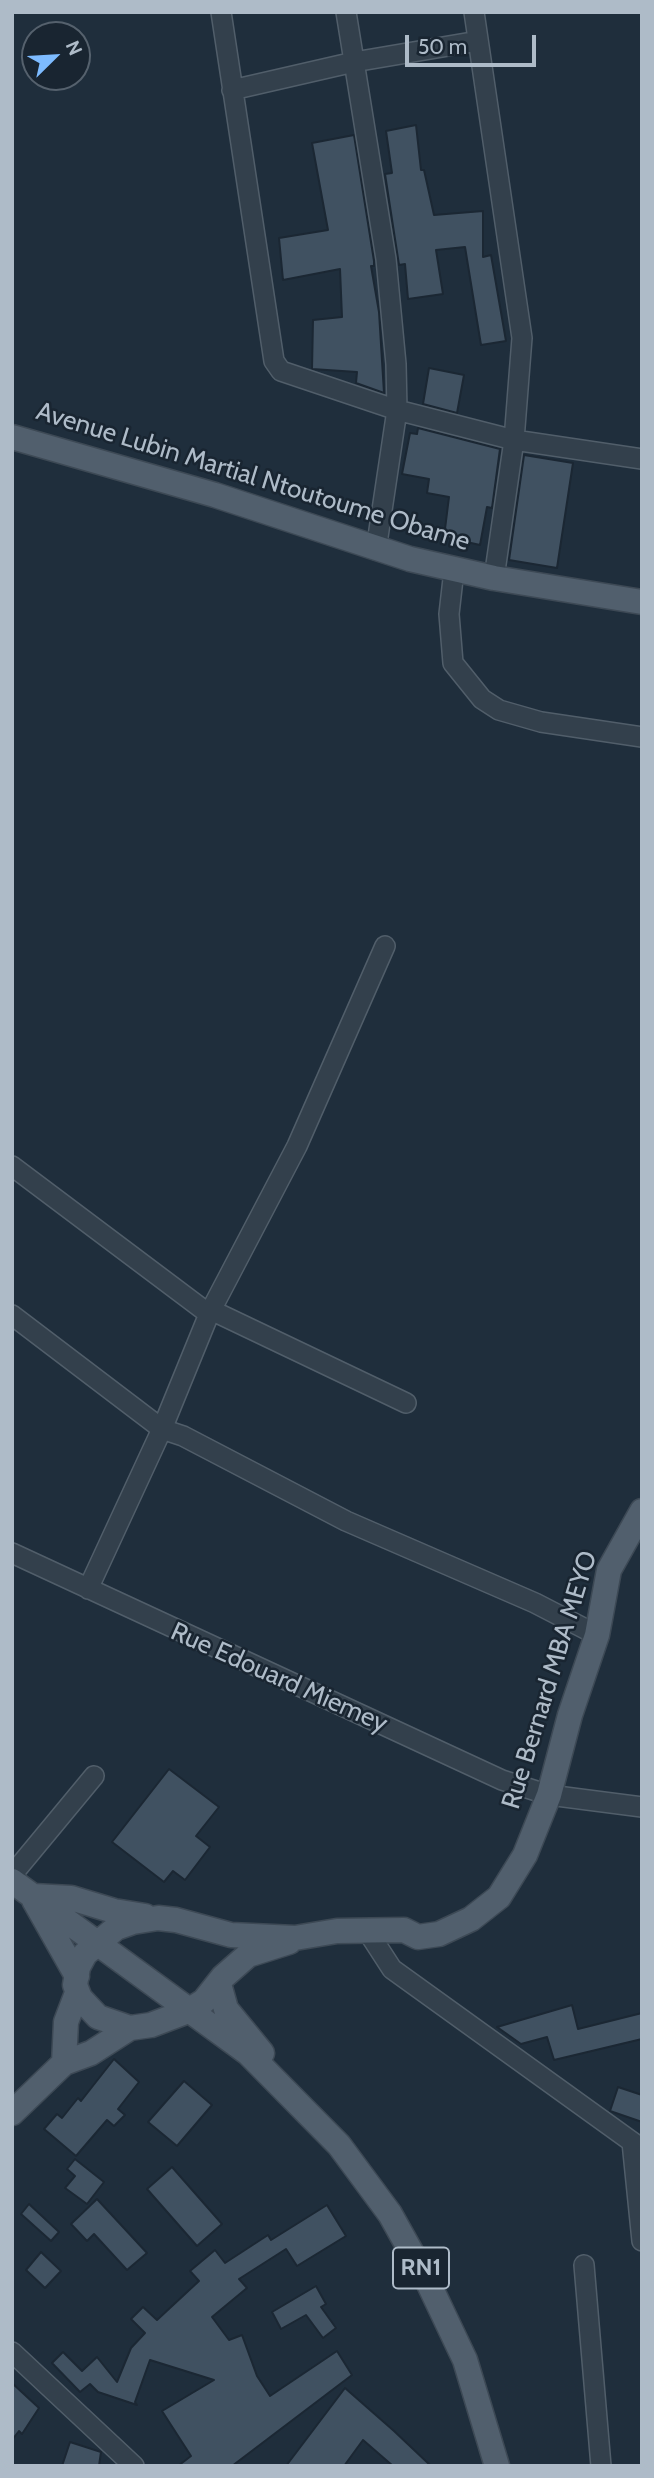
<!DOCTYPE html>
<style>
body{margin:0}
#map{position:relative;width:654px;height:2478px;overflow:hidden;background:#1f2e3c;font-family:Cabin,sans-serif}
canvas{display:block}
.frame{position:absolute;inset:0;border:14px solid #aebbc8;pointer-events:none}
.north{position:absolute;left:21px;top:21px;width:70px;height:70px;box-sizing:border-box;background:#192531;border:2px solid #55616d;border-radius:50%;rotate:66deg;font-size:19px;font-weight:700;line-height:28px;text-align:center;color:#aebbc8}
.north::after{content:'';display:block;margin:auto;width:24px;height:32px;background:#7dbbff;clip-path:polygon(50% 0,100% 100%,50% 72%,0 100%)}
.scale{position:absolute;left:405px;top:35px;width:131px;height:32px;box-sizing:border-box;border:4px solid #aebbc8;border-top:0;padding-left:9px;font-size:21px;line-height:24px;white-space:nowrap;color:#aebbc8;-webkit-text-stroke:5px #192531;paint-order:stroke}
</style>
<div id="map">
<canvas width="654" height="2478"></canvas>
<div class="frame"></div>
<div class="north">N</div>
<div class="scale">50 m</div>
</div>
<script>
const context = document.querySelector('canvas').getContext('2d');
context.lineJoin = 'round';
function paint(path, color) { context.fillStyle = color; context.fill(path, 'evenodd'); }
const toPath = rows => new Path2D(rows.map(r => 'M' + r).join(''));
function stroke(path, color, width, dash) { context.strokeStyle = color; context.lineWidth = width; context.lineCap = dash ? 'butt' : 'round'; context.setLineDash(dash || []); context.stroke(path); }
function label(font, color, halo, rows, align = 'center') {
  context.font = font + ' Cabin,sans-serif'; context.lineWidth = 5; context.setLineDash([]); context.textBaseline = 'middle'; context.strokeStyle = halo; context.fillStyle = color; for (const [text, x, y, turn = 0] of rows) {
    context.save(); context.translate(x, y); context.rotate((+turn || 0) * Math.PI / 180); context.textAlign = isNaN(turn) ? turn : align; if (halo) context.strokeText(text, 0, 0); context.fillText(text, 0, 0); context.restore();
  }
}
const building = toPath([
 [416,125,421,170,424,170,434,215,483,211,483,257,491,255,506,341,481,345,465,247,436,250,443,294,408,299,405,264,399,265,385,174,392,173,386,131,416,125],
 [354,135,374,261,374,266,371,266,379,312,384,393,356,383,357,372,312,369,313,320,342,317,340,269,283,280,279,238,328,230,312,143,354,135],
 [429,368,464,375,457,413,423,404,429,368],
 [418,428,500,449,492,508,487,507,480,545,444,537,449,497,427,493,429,479,402,474,410,433,417,434,418,428],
 [524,455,573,463,557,568,509,560,524,455],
 [169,1769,219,1807,196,1836,210,1847,185,1880,173,1871,164,1882,112,1842,169,1769],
 [572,2005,578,2029,642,2013,642,2039,554,2060,547,2037,521,2044,497,2027,572,2005],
 [114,2059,139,2082,118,2109,125,2115,114,2126,107,2120,76,2156,44,2129,57,2114,62,2118,78,2098,81,2101,114,2059],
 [184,2081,212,2105,177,2146,148,2122,184,2081],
 [618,2087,642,2095,642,2122,610,2111,618,2087],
 [75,2159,104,2182,87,2204,65,2188,75,2176,67,2169,75,2159],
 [172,2167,222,2224,197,2246,147,2189,172,2167],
 [97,2199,147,2253,127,2270,94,2234,87,2241,71,2224,97,2199],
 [29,2204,59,2232,51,2241,21,2214,29,2204],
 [327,2205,346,2236,297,2266,286,2249,239,2279,247,2288,212,2317,229,2340,242,2335,257,2376,270,2396,337,2351,352,2375,232,2466,178,2466,191,2456,162,2411,214,2380,150,2360,135,2402,137,2405,98,2392,90,2384,80,2392,52,2363,63,2352,82,2371,97,2357,117,2382,131,2348,145,2333,131,2319,143,2307,157,2320,199,2281,190,2271,215,2250,225,2263,268,2235,271,2240,327,2205],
 [41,2252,61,2271,45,2288,26,2270,41,2252],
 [316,2286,326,2304,321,2307,336,2328,323,2338,306,2315,281,2329,272,2312,316,2286],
 [12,2383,39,2408,22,2434,19,2431,12,2440,12,2383],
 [345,2388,394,2431,431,2466,393,2466,363,2440,344,2466,286,2466,345,2388],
 [70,2442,101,2452,99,2466,62,2466,70,2442]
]);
paint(building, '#405161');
stroke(building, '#1b2733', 2);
const minor = toPath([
 [221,12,274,361,281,371,397,410,514,440,642,459],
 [346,12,386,259,396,364,397,410,376,550],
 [474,12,522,338,514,440,494,578],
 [232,90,354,62,478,41],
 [454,570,449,614,453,663,482,699,499,710,541,722,642,737],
 [12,1166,209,1314],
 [211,1310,406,1403],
 [12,1315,162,1429,183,1436,346,1521,535,1603,597,1635],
 [12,1553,502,1780,549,1795,642,1807],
 [88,1589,162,1429,209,1314,297,1146,385,946],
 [12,1875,94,1776],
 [368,1932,392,1969,642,2149],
 [632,2142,642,2241],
 [584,2265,601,2466],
 [12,2352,134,2466]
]);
const major = toPath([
 [12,437,215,495,410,559,494,578,642,602],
 [12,1881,248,2053,339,2145,390,2214,428,2282,465,2360,497,2466],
 [33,1896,71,1898,114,1911,145,1916],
 [34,1900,77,1976],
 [219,1984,226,2009,262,2053],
 [130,2028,98,2017,80,1998,75,1985,78,1967,85,1954,116,1928,133,1922,158,1918,176,1920,231,1935,295,1938,337,1931,404,1930,418,1937,439,1934,471,1919,499,1897,525,1855,549,1795,570,1715,597,1635,609,1570,642,1511],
 [64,2063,66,2022,77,1993],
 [12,2113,64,2063,91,2053,130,2028,151,2025,188,2011,204,2001,223,1977,248,1955,289,1942]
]);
stroke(minor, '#515e6a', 22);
stroke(major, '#3d4955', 27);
stroke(minor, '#33404c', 19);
stroke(major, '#515f6d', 24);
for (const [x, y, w] of [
 [421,2268,56]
]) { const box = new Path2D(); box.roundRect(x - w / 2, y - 20.5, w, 41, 5); context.fillStyle = '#192531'; context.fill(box); stroke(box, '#aebbc8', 2); }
label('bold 24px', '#aebbc8', null, [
 ["RN1",421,2268]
]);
label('26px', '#aebbc8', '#192531', [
 ["Avenue Lubin Martial Ntoutoume Obame",253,477,17],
 ["Rue Edouard Miemey",279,1678,24],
 ["Rue Bernard MBA MEYO",550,1680,-73]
]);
</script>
